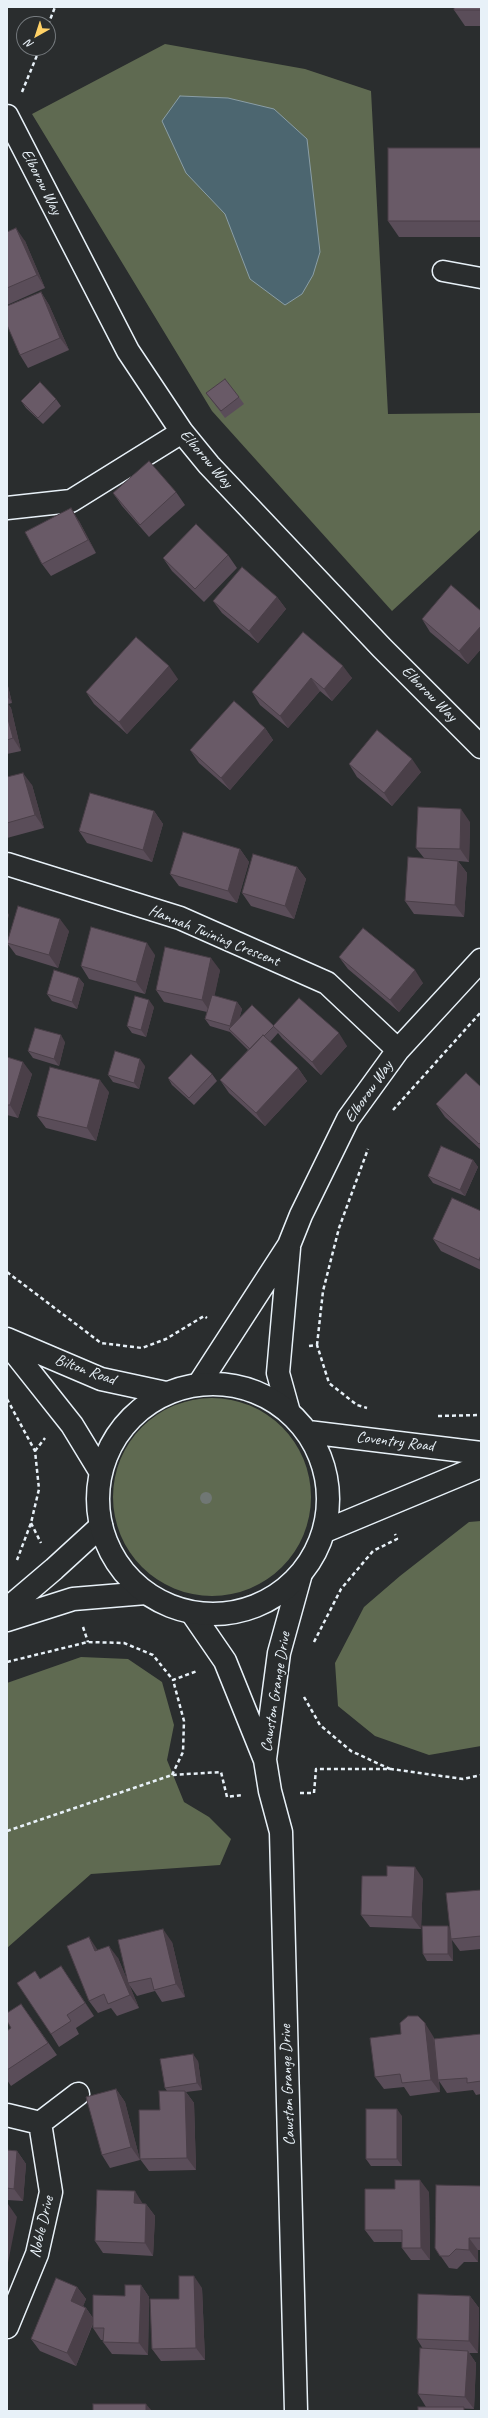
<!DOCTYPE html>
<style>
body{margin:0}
#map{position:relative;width:488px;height:2418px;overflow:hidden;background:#2a2d2e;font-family:Caveat,sans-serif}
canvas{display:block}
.frame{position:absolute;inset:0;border:8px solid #e8f1f8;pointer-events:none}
.north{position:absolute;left:16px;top:16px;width:40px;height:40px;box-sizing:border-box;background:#2a2d2e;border:1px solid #767b7f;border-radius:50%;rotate:219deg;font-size:11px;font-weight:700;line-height:16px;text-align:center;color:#e8f1f8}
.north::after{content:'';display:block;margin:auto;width:14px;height:18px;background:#ffd166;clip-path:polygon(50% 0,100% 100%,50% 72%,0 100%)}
</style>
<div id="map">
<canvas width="488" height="2418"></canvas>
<div class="frame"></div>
<div class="north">N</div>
</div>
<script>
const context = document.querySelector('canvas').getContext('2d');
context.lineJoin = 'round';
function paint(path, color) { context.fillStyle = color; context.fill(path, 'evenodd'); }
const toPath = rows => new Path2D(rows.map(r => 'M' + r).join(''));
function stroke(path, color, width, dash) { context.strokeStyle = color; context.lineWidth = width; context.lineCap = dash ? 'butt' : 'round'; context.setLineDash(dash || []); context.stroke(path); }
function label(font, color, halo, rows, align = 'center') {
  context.font = font + ' Caveat,sans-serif'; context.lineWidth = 3.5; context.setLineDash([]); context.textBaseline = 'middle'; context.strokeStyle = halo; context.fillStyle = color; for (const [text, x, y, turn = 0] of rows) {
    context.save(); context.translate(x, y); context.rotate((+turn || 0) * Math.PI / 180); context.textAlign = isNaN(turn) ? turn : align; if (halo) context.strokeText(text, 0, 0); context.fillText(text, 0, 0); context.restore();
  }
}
paint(toPath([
 [165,44,305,69,371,91,388,414,481,413,481,529,392,611,212,411,32,114],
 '113 1497a99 99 0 1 1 198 0a99 99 0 1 1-198 0Z',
 [481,1521,481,1746,429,1755,375,1736,338,1706,335,1663,364,1607,400,1576,469,1522],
 [81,1657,128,1659,162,1682,174,1725,167,1760,184,1802,209,1817,231,1839,220,1865,91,1874,7,1948,7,1683]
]), '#5f6a51');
const water = toPath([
 [180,96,228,98,274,109,307,139,320,252,313,275,302,294,285,305,250,279,225,214,186,173,162,121,180,96]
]);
paint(water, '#4c6670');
stroke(water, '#8a9ea6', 1);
const service = toPath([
 [443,271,481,278]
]);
const minor = toPath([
 [7,116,128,351,182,432,209,465,382,648,481,747],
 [7,508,71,501,182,432],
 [7,864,180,918,327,983,398,1050],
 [199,1384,289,1245,301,1215,348,1119,398,1050,481,960],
 [288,1409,278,1373,289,1248],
 [7,2115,40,2123,78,2094],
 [7,2327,37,2254,51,2192,40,2123]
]);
const tertiary = toPath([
 [7,1609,54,1569,101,1526],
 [192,1613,225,1661,265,1760,270,1791,281,1832,296,2411],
 [7,1620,73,1599,146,1593],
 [265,1759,279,1653,300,1577]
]);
const secondary = toPath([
 [7,1339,101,1379,166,1393],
 [7,1343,72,1425,100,1471],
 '98 1499a115 115 0 1 1 230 0a115 115 0 1 1-230 0Z',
 [308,1432,481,1453],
 [325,1531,481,1466]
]);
stroke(service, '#e8f1f8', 23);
stroke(minor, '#e8f1f8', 25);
stroke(tertiary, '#e8f1f8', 25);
stroke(secondary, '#e8f1f8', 25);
stroke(toPath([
 [48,25,55,7],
 [22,92,40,48],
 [393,1110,481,1012],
 [7,1272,101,1343,142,1348,166,1339,204,1316,207,1318],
 [317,1345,323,1291,339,1228,368,1149],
 [309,1346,317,1345,329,1383,357,1405,367,1408],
 [7,1399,35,1451,39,1489,31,1523,17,1560],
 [438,1416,481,1415],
 [35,1451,45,1438],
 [31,1523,41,1543],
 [83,1627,88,1642],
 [314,1642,341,1589,373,1551,397,1539,395,1534],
 [7,1662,88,1642,124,1643,153,1655,173,1680],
 [304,1697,320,1725,351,1751,390,1769],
 [172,1775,183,1752,184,1721,173,1680,197,1671],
 [300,1793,314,1793,316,1769,391,1769,463,1779,481,1775],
 [7,1831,172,1775,221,1772,227,1797,242,1795]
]), '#e8f1f8', 2.5, [4, 3]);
stroke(service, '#2a2d2e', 20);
stroke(minor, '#2a2d2e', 22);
stroke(tertiary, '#2a2d2e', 22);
stroke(secondary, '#2a2d2e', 22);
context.fillStyle = '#707774';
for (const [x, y] of [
 [206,1498]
]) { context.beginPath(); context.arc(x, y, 6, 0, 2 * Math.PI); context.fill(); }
paint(toPath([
 [481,7,481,26,465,26,454,10],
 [481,148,481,237,399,237,388,221],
 [7,232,25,241,45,288,7,305],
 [41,292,49,305,69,350,28,368,20,355],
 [206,393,239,397,244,404,225,418],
 [56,399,61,406,43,424,26,408,21,401],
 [176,492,185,505,149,537,122,506,113,493],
 [79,521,96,553,51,576,42,564],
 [228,555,237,568,204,602,172,571,163,558],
 [277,597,286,609,258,643,222,613,213,601],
 [481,611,481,649,468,664,430,632,422,619],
 [303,632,352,678,332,701,320,691,288,728,260,705,252,692],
 [178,679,127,734,94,704,86,692],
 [7,682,12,703,8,704,11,708,21,751,7,754],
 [265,728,273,740,230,790,199,763,190,750],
 [349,764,421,772,392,806,357,777],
 [7,777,32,785,44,828,7,838],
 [154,811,163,824,152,862,87,843,79,831],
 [470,822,469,862,458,861,467,873,464,917,414,914,405,901,424,858,416,848],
 [240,849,249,862,237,903,179,886,170,874],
 [297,867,306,879,294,919,251,906,242,893],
 [69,931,58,968,16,955,7,943],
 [155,955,145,994,89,979,81,966],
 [339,957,423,983,399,1012,348,969],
 [220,970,214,996,237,1002,242,1009,239,1019,273,1026,347,1046,321,1075,282,1038,278,1033,270,1042,298,1068,307,1081,265,1126,229,1093,220,1080,248,1050,230,1032,210,1026,205,1019,207,1012,164,1002,156,990],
 [79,978,84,984,77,1009,52,1001,47,994],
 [154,1007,146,1037,132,1033,127,1026],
 [65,1042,59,1066,33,1058,28,1051],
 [7,1057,32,1074,18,1118,7,1115],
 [145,1066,139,1089,113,1082,108,1075],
 [212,1074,217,1081,194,1105,172,1085,168,1078],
 [481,1087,481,1150,445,1117,436,1104],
 [109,1092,96,1141,46,1128,37,1116],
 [473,1160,478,1167,465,1196,433,1183,428,1176],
 [481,1211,481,1270,441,1251,433,1239],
 [423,1879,421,1929,370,1927,361,1915],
 [481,1890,481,1949,460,1951,452,1940,453,1961,427,1961,423,1954,451,1931],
 [172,1942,185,1997,162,2002,155,1991,137,1996,128,1983],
 [98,1950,118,1958,139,2008,117,2016,111,2008,98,2013,89,2001],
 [61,1966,94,2016,76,2028,79,2034,59,2047,51,2034,40,1979],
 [21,2004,57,2055,11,2086,7,2080,7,2031,11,2028],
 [481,2034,481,2094,476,2095,473,2090,447,2093,439,2081,440,2092,410,2096,404,2087,384,2089,375,2077,433,2036,434,2039],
 [198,2061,202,2090,186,2092,194,2103,196,2170,149,2171,140,2159,167,2091,165,2088],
 [116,2089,125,2102,140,2160,110,2168,102,2155],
 [402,2116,402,2166,371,2166,366,2159],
 [7,2150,17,2151,26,2164,23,2201,7,2200],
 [481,2186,481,2250,478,2250,478,2262,464,2262,457,2269,449,2268,435,2248],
 [429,2192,430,2260,411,2260,402,2248,402,2242,374,2242,365,2230],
 [143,2204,146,2204,155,2216,153,2256,103,2253,95,2241],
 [141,2285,149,2297,148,2355,112,2354,103,2342,103,2340,101,2340,93,2328,93,2324,76,2366,40,2351,31,2339,77,2287,86,2299,83,2306,86,2308,93,2318],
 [202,2288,205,2360,161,2361,152,2349,179,2299],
 [470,2296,479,2308,478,2353,469,2353,476,2363,474,2409,426,2407,418,2394,423,2349,417,2339]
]), '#5a4d59');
paint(toPath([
 [16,228,25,241,45,288,37,275],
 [41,292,49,305,69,350,60,338],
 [71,508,79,521,96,553,88,540],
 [277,597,286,609,258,643,249,631],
 [481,626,481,649,468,664,459,651],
 [169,666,178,679,127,734,119,722],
 [343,666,352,678,332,701,324,689],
 [311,678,320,691,288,728,280,716],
 [7,682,12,703,7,696],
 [7,702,11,708,21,751,13,738,7,715],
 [265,728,273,740,230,790,221,778],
 [412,759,421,772,392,806,384,793],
 [23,773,32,785,44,828,35,815],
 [461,809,470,822,469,862,460,849],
 [154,811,163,824,152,862,143,850],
 [240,849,249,862,237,903,228,891],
 [458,861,467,873,464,917,455,905],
 [297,867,306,879,294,919,285,906],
 [7,911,9,915,7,922],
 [60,919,69,931,58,968,49,955],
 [147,943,155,955,145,994,136,982],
 [211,958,220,970,211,1013,202,1000],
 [415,970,423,983,399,1012,390,1000],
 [79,978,84,984,77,1009,72,1002],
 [149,1000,154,1007,146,1037,141,1030],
 [237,1002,242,1009,235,1033,230,1026],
 [339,1033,347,1046,321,1075,312,1062],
 [61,1035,65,1042,59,1066,54,1059],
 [140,1059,145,1066,139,1089,134,1083],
 [23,1062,32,1074,18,1118,10,1105],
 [298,1068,307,1081,265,1126,256,1113],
 [100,1080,109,1092,96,1141,87,1128],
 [473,1160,478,1167,465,1196,460,1190],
 [481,1255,481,1263,479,1260],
 [415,1867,423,1879,421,1929,412,1917],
 [448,1926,452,1933,451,1939,452,1940,453,1961,448,1954],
 [163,1929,172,1942,185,1997,176,1984],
 [89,1937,97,1949,103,1964,95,1951],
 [109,1946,118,1958,139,2008,130,1995],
 [61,1966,69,1978,94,2016,85,2003],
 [425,2023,433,2036,440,2092,431,2080],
 [193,2054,198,2061,202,2090,197,2083],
 [116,2089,125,2102,140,2160,131,2147],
 [185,2091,194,2103,196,2170,187,2158],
 [397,2109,402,2116,402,2166,397,2159],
 [17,2151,26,2164,23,2201,14,2189],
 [420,2180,429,2192,430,2260,421,2248],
 [135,2191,143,2204,134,2203],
 [8,2204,17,2217,7,2268,7,2209],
 [146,2204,155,2216,153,2256,145,2243],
 [469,2238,478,2250,478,2262,469,2250],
 [194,2276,202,2288,205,2360,196,2348],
 [141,2285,149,2297,148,2355,139,2343],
 [77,2287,86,2299,80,2314,71,2301],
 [470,2296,479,2308,478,2353,469,2341],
 [86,2308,94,2320,76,2366,67,2353],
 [468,2351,476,2363,474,2409,465,2397],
 [146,2404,152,2411,146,2411]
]), '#4a3f48');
const building = toPath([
 [454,7,481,7,481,10,454,10,454,7],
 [388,148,481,148,481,221,388,221,388,148],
 [16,228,37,275,7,288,7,232,16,228],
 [41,292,60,338,20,355,7,325,7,306,41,292],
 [225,379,239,397,221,411,206,393,225,379],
 [40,382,56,399,38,418,21,401,40,382],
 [149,461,176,492,140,525,113,493,149,461],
 [71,508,88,540,42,564,25,532,71,508],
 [196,524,228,555,195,589,163,558,196,524],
 [242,567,277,597,249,631,213,601,242,567],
 [451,585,481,611,481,626,459,651,422,619,451,585],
 [303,632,343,666,324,689,311,678,280,716,252,692,303,632],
 [136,637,169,666,119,722,86,692,136,637],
 [234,701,265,728,221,778,190,750,234,701],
 [7,715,13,738,7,740,7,715],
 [377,730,412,759,384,793,349,764,377,730],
 [23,773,35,815,7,823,7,777,23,773],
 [90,793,154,811,143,850,79,831,90,793],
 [418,807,461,809,460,849,416,848,418,807],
 [183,832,240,849,228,891,170,874,183,832],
 [253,854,297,867,285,906,242,893,253,854],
 [408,857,458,861,455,905,405,901,408,857],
 [18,906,60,919,49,955,7,943,18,906],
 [91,927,147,943,136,982,81,966,91,927],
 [363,928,415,970,390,1000,339,957,363,928],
 [165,947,211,958,202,1000,156,990,165,947],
 [54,970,79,978,72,1002,47,994,54,970],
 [212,995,237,1002,230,1026,205,1019,212,995],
 [135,996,149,1000,141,1030,127,1026,135,996],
 [299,998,339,1033,312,1062,273,1026,299,998],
 [252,1005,274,1026,264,1036,263,1035,250,1049,229,1029,252,1005],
 [35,1028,61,1035,54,1059,28,1051,35,1028],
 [263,1035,298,1068,256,1113,220,1080,263,1035],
 [115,1051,140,1059,134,1083,108,1075,115,1051],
 [191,1054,212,1074,189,1098,168,1078,191,1054],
 [7,1057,23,1062,10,1105,7,1105,7,1057],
 [50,1067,100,1080,87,1128,37,1116,50,1067],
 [466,1073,481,1087,481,1142,479,1144,436,1104,466,1073],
 [441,1146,473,1160,460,1190,428,1176,441,1146],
 [452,1198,481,1211,481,1255,479,1260,433,1239,452,1198],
 [387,1866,415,1867,412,1917,361,1915,362,1876,387,1876,387,1866],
 [481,1890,481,1936,451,1939,446,1893,481,1890],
 [422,1926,448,1926,448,1954,423,1954,422,1926],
 [163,1929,176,1984,154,1990,151,1978,128,1983,118,1940,163,1929],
 [89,1937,95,1951,109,1946,130,1995,108,2004,104,1994,89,2001,67,1946,89,1937],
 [61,1966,85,2003,67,2015,71,2021,51,2034,17,1983,35,1971,40,1979,61,1966],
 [21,2004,48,2043,7,2070,7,2031,11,2028,7,2021,7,2013,21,2004],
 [408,2016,418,2016,425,2023,431,2080,402,2083,400,2074,375,2077,370,2038,401,2034,400,2023,408,2016],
 [481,2034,481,2081,467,2083,467,2078,438,2080,434,2039,481,2034],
 [193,2054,197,2083,165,2088,160,2059,193,2054],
 [116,2089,131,2147,102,2155,86,2097,116,2089],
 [159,2091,185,2091,187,2158,140,2159,139,2110,160,2110,159,2091],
 [366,2109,397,2109,397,2159,366,2159,366,2109],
 [7,2150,17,2151,14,2189,7,2188,7,2150],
 [395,2180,420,2180,421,2248,402,2248,402,2230,365,2230,365,2189,395,2189,395,2180],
 [436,2185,481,2186,481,2238,469,2238,469,2250,456,2249,449,2256,440,2256,435,2248,436,2185],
 [97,2190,135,2191,134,2203,146,2204,145,2243,95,2241,97,2190],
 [179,2276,194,2276,196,2348,152,2349,150,2299,179,2299,179,2276],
 [56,2278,77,2287,71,2301,86,2308,67,2353,31,2339,56,2278],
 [125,2285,141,2285,139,2343,103,2342,104,2328,93,2328,93,2295,125,2296,125,2285],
 [418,2294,470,2296,469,2341,417,2339,418,2294],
 [420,2348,468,2351,465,2397,418,2394,420,2348],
 [93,2404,146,2404,146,2411,93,2411,93,2404],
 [418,2407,464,2407,464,2411,418,2411,418,2407]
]);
paint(building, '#695a67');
stroke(building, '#4a3f48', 1);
label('16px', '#e8f1f8', '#2a2d2e', [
 ["Elborow Way",41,182,63],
 ["Elborow Way",206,459,49],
 ["Elborow Way",429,694,45],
 ["Hannah Twining Crescent",214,936,22],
 ["Elborow Way",369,1092,-55],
 ["Bilton Road",85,1370,20],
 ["Coventry Road",395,1442,7],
 ["Cawston Grange Drive",276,1692,-81],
 ["Cawston Grange Drive",288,2085,-92],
 ["Noble Drive",42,2227,-77]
]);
</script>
